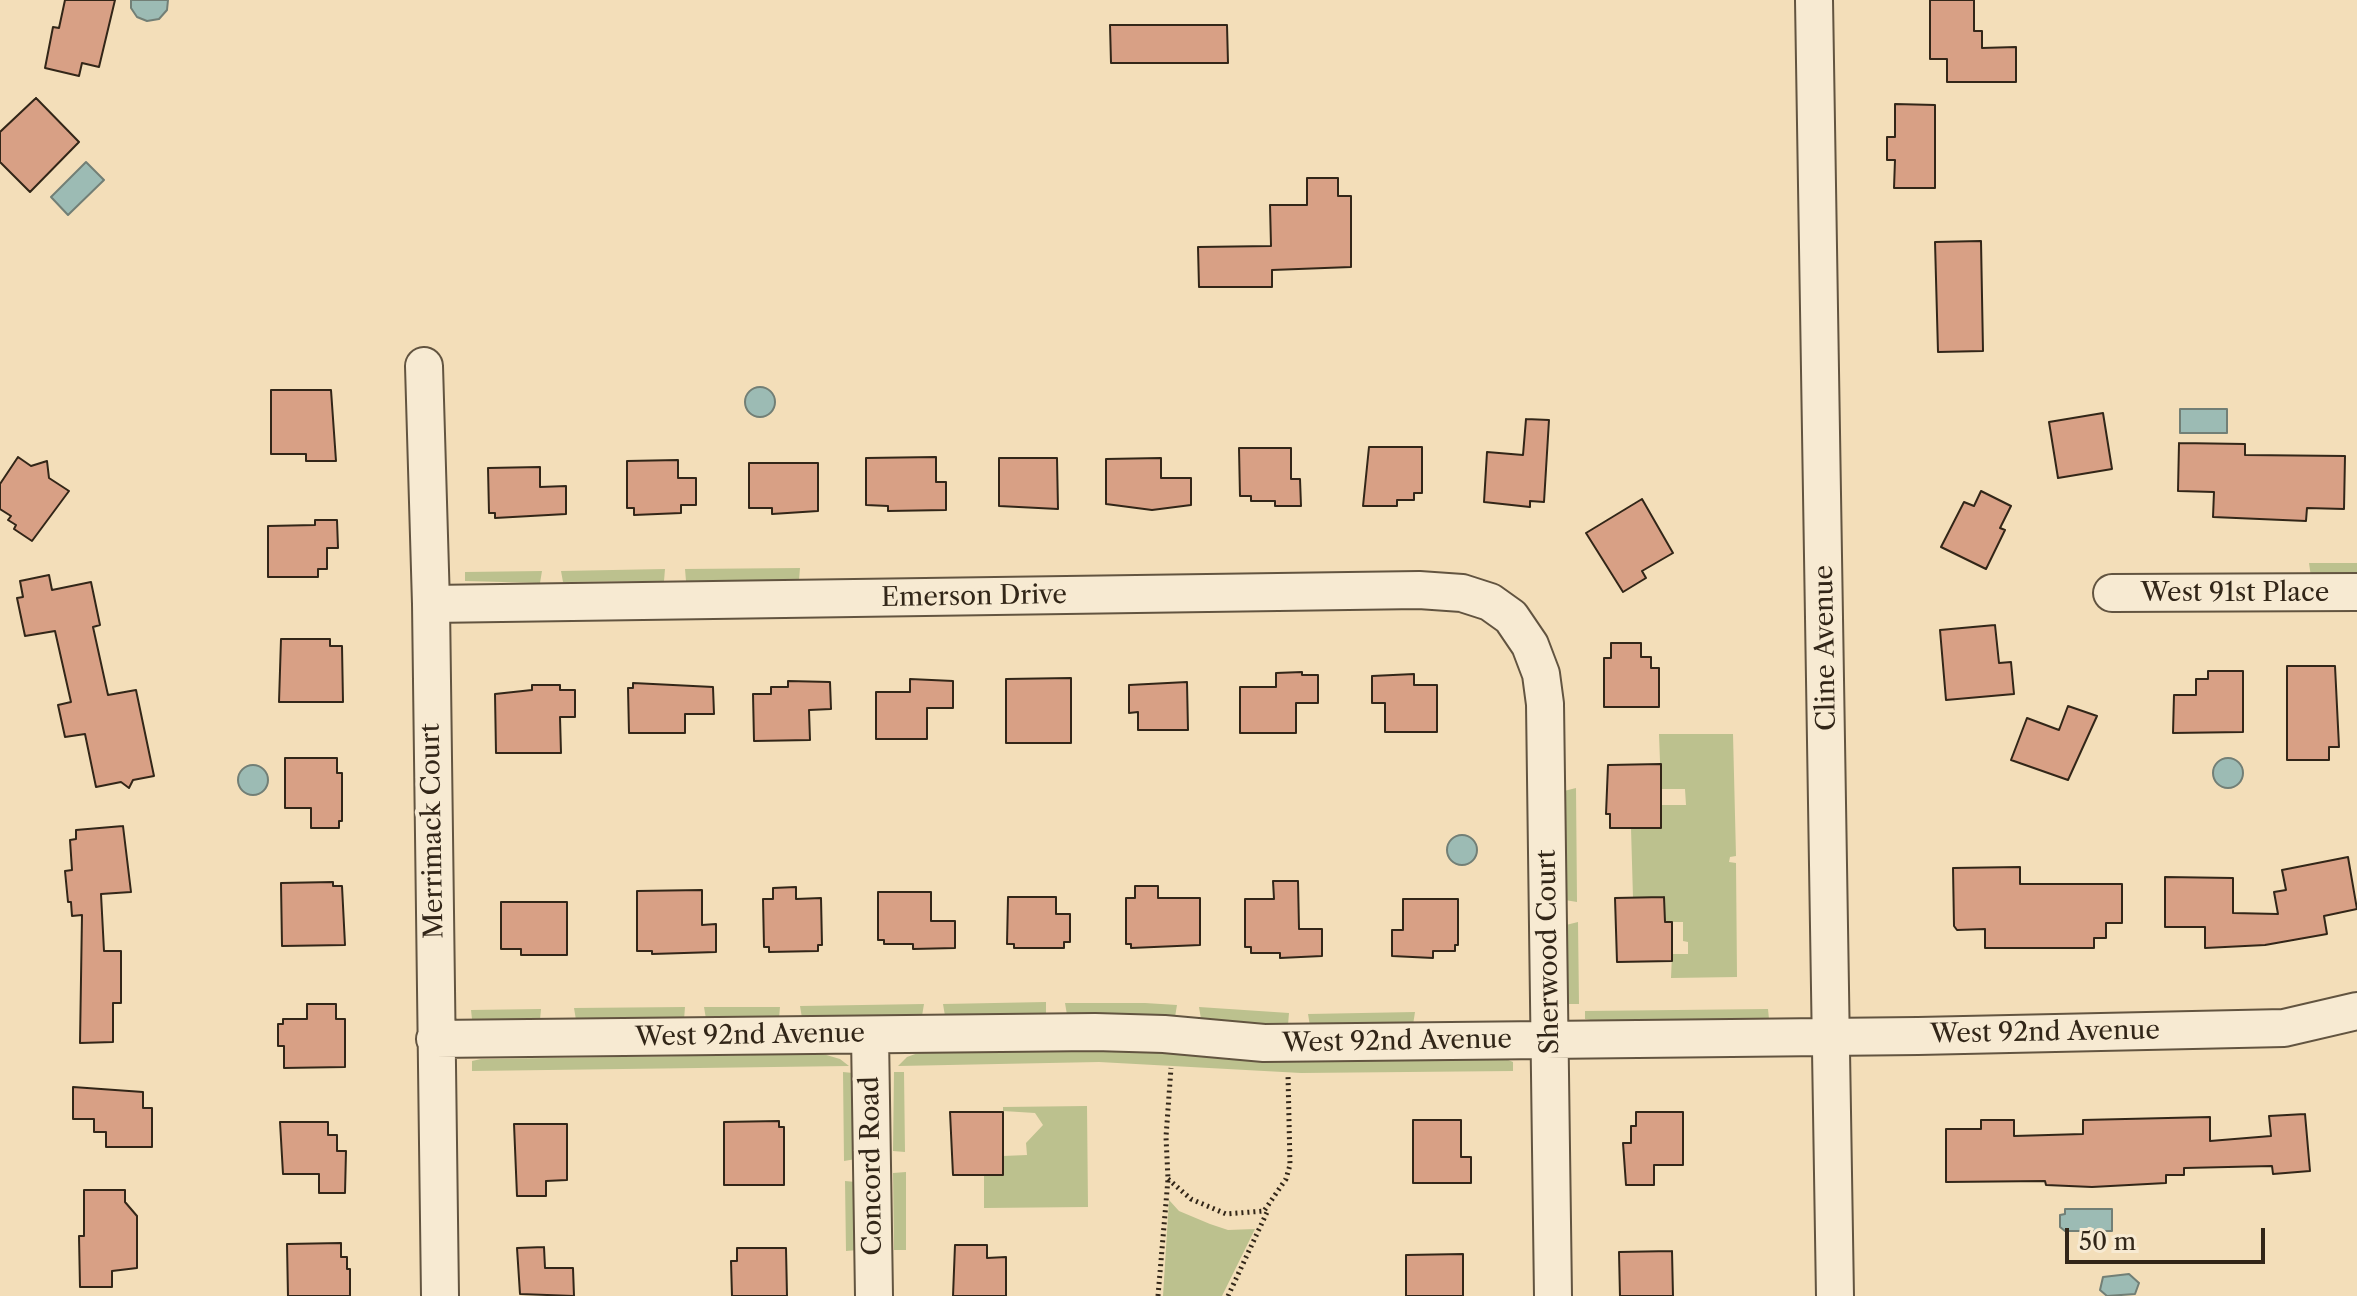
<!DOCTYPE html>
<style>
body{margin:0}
#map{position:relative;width:2357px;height:1296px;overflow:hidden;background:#f3deb9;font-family:"Libre Caslon Text",serif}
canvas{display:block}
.scale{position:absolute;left:2065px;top:1228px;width:200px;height:36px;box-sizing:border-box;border:4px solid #322618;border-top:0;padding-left:10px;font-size:24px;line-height:28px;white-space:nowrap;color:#322618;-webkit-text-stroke:6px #f7ead2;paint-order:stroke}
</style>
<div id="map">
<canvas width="2357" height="1296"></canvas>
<div class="scale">50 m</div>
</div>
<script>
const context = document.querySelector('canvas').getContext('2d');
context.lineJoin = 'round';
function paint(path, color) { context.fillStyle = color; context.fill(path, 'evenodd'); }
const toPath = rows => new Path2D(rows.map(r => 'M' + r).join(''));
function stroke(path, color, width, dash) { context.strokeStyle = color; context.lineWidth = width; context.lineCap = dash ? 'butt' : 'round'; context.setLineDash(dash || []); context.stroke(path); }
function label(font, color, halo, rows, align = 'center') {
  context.font = font + ' "Libre Caslon Text",serif'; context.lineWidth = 8; context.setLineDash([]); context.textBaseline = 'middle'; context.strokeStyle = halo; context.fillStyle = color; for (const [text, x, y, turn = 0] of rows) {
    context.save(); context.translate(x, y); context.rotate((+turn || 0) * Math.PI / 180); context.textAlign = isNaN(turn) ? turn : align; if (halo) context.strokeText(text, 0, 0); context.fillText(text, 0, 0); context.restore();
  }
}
paint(toPath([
 [2309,563,2357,563,2357,577,2311,577],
 [800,568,799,580,686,581,685,569],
 [665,569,664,581,563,582,561,571],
 [542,571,540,583,465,581,465,572],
 [1659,734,1733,734,1736,856,1730,857,1729,862,1736,863,1737,977,1671,978,1672,954,1688,954,1688,942,1683,941,1683,922,1665,922,1664,897,1633,898,1631,828,1660,805,1686,805,1685,789,1661,789],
 [1576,788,1577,902,1565,900,1564,791],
 [1578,922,1579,1004,1569,1004,1566,992,1566,925],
 [1046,1002,1046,1014,945,1016,943,1004],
 [1065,1003,1145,1003,1177,1005,1175,1017,1067,1015],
 [924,1004,922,1016,802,1018,800,1006],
 [685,1007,684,1020,576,1020,574,1008],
 [704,1007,780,1007,779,1018,706,1019],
 [1199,1007,1289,1013,1288,1025,1201,1019],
 [541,1009,540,1020,472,1019,471,1010],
 [1768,1009,1769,1019,1602,1022,1585,1019,1585,1011],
 [1415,1012,1413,1025,1310,1026,1308,1014],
 [1115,1050,1302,1062,1506,1059,1513,1062,1513,1071,1301,1073,1099,1062,898,1066,907,1057,918,1053],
 [823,1054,840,1059,849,1066,472,1071,472,1061,481,1059],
 [843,1072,853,1073,856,1159,844,1161],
 [894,1072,904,1072,905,1152,893,1151],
 [1087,1106,1088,1207,984,1208,984,1175,1003,1175,1003,1156,1027,1155,1026,1143,1043,1125,1035,1113,1003,1111,1003,1107],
 [906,1172,906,1250,894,1250,893,1173],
 [845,1181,856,1182,858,1250,846,1251],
 [1169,1200,1179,1211,1210,1224,1228,1230,1255,1229,1222,1296,1163,1296]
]), '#bcc18e');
const water = toPath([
 [131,0,168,0,167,10,159,19,147,21,137,17,131,8,131,0],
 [86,162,104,180,68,215,51,197,86,162],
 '745 402a15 15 0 1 1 30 0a15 15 0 1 1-30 0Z',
 [2180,409,2227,409,2227,433,2180,433,2180,409],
 '2213 773a15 15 0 1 1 30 0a15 15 0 1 1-30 0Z',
 '238 780a15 15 0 1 1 30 0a15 15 0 1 1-30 0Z',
 '1447 850a15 15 0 1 1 30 0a15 15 0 1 1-30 0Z',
 [2065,1209,2112,1209,2112,1231,2065,1231,2060,1227,2060,1215,2065,1214,2065,1209],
 [2129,1274,2139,1283,2135,1294,2107,1296,2100,1290,2103,1277,2129,1274]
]);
paint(water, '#9cbbb4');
stroke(water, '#727f76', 2);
const building = toPath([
 [65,0,115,0,99,67,82,63,79,76,45,68,53,27,59,28,65,0],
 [1930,0,1974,0,1974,31,1982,31,1982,48,2016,47,2016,82,1947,82,1947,59,1930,59,1930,0],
 [1110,25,1227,25,1228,63,1111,63,1110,25],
 [36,98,79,142,30,192,0,162,0,132,36,98],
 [1895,104,1935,105,1935,188,1894,188,1895,160,1887,160,1887,137,1895,137,1895,104],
 [1307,178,1338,178,1338,196,1351,196,1351,267,1272,270,1272,287,1199,287,1198,247,1271,246,1270,205,1307,205,1307,178],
 [1981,241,1983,351,1938,352,1935,242,1981,241],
 [271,390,331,390,336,461,306,461,306,454,271,454,271,390],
 [2103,413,2112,469,2058,478,2049,422,2103,413],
 [1526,419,1549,420,1544,502,1530,501,1530,507,1484,502,1487,452,1523,455,1526,419],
 [2179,443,2245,444,2245,455,2345,456,2344,509,2307,508,2306,521,2213,517,2214,492,2178,491,2179,443],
 [1369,447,1422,447,1422,493,1414,493,1414,500,1397,500,1397,506,1363,506,1369,447],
 [1239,448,1291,448,1291,479,1300,479,1301,506,1275,506,1275,501,1251,501,1251,496,1240,496,1239,448],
 [18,457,31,466,47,461,49,478,69,491,32,541,14,529,16,525,8,520,11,516,0,509,0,484,18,457],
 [936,457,936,482,946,482,946,510,888,511,888,506,866,505,866,458,936,457],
 [999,458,1057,458,1058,509,999,506,999,458],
 [1161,458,1161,478,1191,478,1191,505,1152,510,1106,504,1106,459,1161,458],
 [678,460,678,478,696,478,696,505,681,505,681,513,634,515,634,508,627,508,627,461,678,460],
 [749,463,818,463,818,511,772,514,772,508,749,508,749,463],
 [540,467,540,487,566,486,566,514,495,518,495,513,489,513,488,468,540,467],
 [1981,491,2011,506,2000,528,2005,530,1986,569,1941,547,1964,502,1974,506,1981,491],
 [1642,499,1673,553,1642,571,1646,578,1623,592,1586,533,1642,499],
 [315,520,337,520,338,548,327,548,327,569,318,569,318,577,268,577,268,526,315,525,315,520],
 [49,575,52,590,91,582,100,625,93,627,108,695,136,690,154,776,133,780,129,788,121,782,96,787,85,734,65,737,58,705,71,702,55,631,25,636,17,598,23,597,20,581,49,575],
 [1995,625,1999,663,2011,662,2014,694,1946,700,1940,630,1995,625],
 [281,639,330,639,330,646,342,646,343,702,279,702,281,639],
 [1611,643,1641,643,1641,657,1651,657,1651,668,1659,668,1659,707,1604,707,1604,658,1611,658,1611,643],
 [2287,666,2335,666,2339,747,2329,747,2329,760,2287,760,2287,666],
 [2208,671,2243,671,2243,732,2173,733,2174,695,2196,695,2196,679,2208,679,2208,671],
 [1302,672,1302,675,1318,675,1318,703,1296,703,1296,733,1240,733,1240,687,1276,687,1276,673,1302,672],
 [1414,674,1414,685,1437,685,1437,732,1385,732,1385,703,1372,703,1372,676,1414,674],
 [1071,678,1071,743,1006,743,1006,679,1071,678],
 [910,679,953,681,953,708,927,708,927,739,876,739,876,692,910,692,910,679],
 [788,681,830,682,831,709,809,710,810,740,754,741,753,694,771,694,771,687,788,687,788,681],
 [1187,682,1188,730,1138,730,1138,712,1129,713,1129,685,1187,682],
 [633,683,713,687,714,714,685,714,685,733,629,733,628,688,633,688,633,683],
 [532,685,560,685,560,690,575,690,575,717,560,717,561,753,496,753,495,694,532,690,532,685],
 [2068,706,2097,716,2068,780,2011,760,2027,718,2059,730,2068,706],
 [285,758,337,758,337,773,342,773,342,821,339,821,339,828,311,828,311,808,285,808,285,758],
 [1661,764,1661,828,1610,828,1610,814,1606,814,1608,765,1661,764],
 [123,826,131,892,101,894,104,951,121,951,121,1003,113,1003,113,1042,80,1043,82,915,72,916,71,902,68,902,65,871,72,870,70,840,76,839,76,830,123,826],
 [2348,857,2357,909,2324,916,2327,934,2265,945,2205,948,2205,927,2165,927,2165,877,2233,878,2233,913,2278,914,2274,892,2286,890,2282,870,2348,857],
 [2020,867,2020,884,2122,884,2122,923,2106,923,2106,938,2094,938,2094,948,1985,948,1985,929,1957,930,1954,926,1953,868,2020,867],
 [1273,881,1298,881,1299,929,1322,929,1322,956,1280,958,1280,953,1251,953,1251,947,1245,947,1245,899,1274,899,1273,881],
 [333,882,333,886,342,886,345,945,282,946,281,883,333,882],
 [1135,886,1158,886,1158,898,1200,898,1200,945,1131,948,1131,944,1126,944,1126,898,1135,898,1135,886],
 [796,887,796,899,821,898,822,945,818,945,818,951,769,952,769,947,764,947,763,899,773,899,773,888,796,887],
 [702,890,702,925,716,924,716,952,652,954,652,951,637,951,637,891,702,890],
 [878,892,931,892,931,921,955,921,955,948,913,949,913,944,884,944,884,940,878,940,878,892],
 [1008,897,1056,897,1056,914,1070,914,1070,942,1064,942,1064,948,1014,948,1014,944,1007,944,1008,897],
 [1664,897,1665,922,1672,922,1672,961,1617,962,1615,898,1664,897],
 [1403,899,1458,899,1458,945,1455,945,1455,951,1433,951,1433,958,1392,956,1392,930,1403,930,1403,899],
 [501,902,567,902,567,955,521,955,521,949,501,949,501,902],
 [307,1004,336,1004,336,1019,345,1019,345,1067,284,1068,284,1046,278,1046,278,1024,283,1024,283,1019,307,1019,307,1004],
 [73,1087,143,1092,143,1108,152,1108,152,1147,106,1147,106,1132,94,1132,94,1119,73,1119,73,1087],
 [950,1112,1003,1112,1003,1175,953,1175,950,1112],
 [1636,1112,1683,1112,1683,1165,1654,1165,1654,1185,1626,1185,1623,1143,1631,1143,1631,1126,1636,1126,1636,1112],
 [2305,1114,2310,1171,2273,1174,2272,1166,2184,1168,2184,1175,2166,1175,2166,1183,2092,1187,2046,1185,2045,1181,1946,1182,1946,1129,1981,1129,1981,1120,2014,1120,2014,1136,2083,1134,2083,1120,2210,1117,2210,1141,2271,1136,2269,1116,2305,1114],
 [1413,1120,1461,1120,1461,1157,1471,1157,1471,1183,1413,1183,1413,1120],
 [779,1121,779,1127,784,1127,784,1185,724,1185,724,1122,779,1121],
 [280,1122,328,1122,328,1135,337,1135,337,1151,346,1151,345,1193,319,1193,319,1174,283,1174,280,1122],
 [514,1124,567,1124,567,1180,546,1181,546,1196,517,1196,514,1124],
 [84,1190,125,1190,125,1202,137,1216,137,1268,112,1271,112,1287,80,1287,79,1236,84,1236,84,1190],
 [341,1243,341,1257,347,1257,347,1269,350,1269,350,1296,288,1296,287,1244,341,1243],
 [955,1245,987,1245,987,1258,1006,1257,1006,1296,953,1296,955,1245],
 [544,1247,545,1268,573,1268,574,1296,520,1294,517,1248,544,1247],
 [737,1248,786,1248,787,1296,732,1296,731,1261,737,1261,737,1248],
 [1672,1251,1673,1296,1620,1296,1619,1252,1672,1251],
 [1463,1254,1463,1296,1406,1296,1406,1255,1463,1254]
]);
paint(building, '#d8a085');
stroke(building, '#322618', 2);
const minor = toPath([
 [1814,0,1835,1296],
 [424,366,431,604,440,1296],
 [2112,593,2357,592],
 [431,604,1419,590,1462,593,1490,602,1511,617,1530,645,1541,674,1545,704,1553,1296],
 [870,1035,874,1296],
 [435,1039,1095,1032,1164,1034,1264,1043,1918,1036,2284,1028,2357,1011]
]);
stroke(minor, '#625440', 40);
stroke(toPath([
 [1168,1179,1191,1199,1226,1214,1264,1211,1286,1179,1290,1165,1288,1075],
 [1158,1296,1168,1179,1166,1137,1171,1068],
 [1228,1296,1268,1210]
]), '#322618', 5, [2, 4]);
stroke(minor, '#f7ead2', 36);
label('26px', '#322618', '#f7ead2', [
 ["West 91st Place",2235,593],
 ["Emerson Drive",974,597,-1],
 ["Cline Avenue",1826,648,-91],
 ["Merrimack Court",433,831,-91],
 ["Sherwood Court",1549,952,-91],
 ["West 92nd Avenue",2045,1033,-1],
 ["West 92nd Avenue",750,1036,-1],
 ["West 92nd Avenue",1397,1042,-1],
 ["Concord Road",872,1166,-91]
]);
</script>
